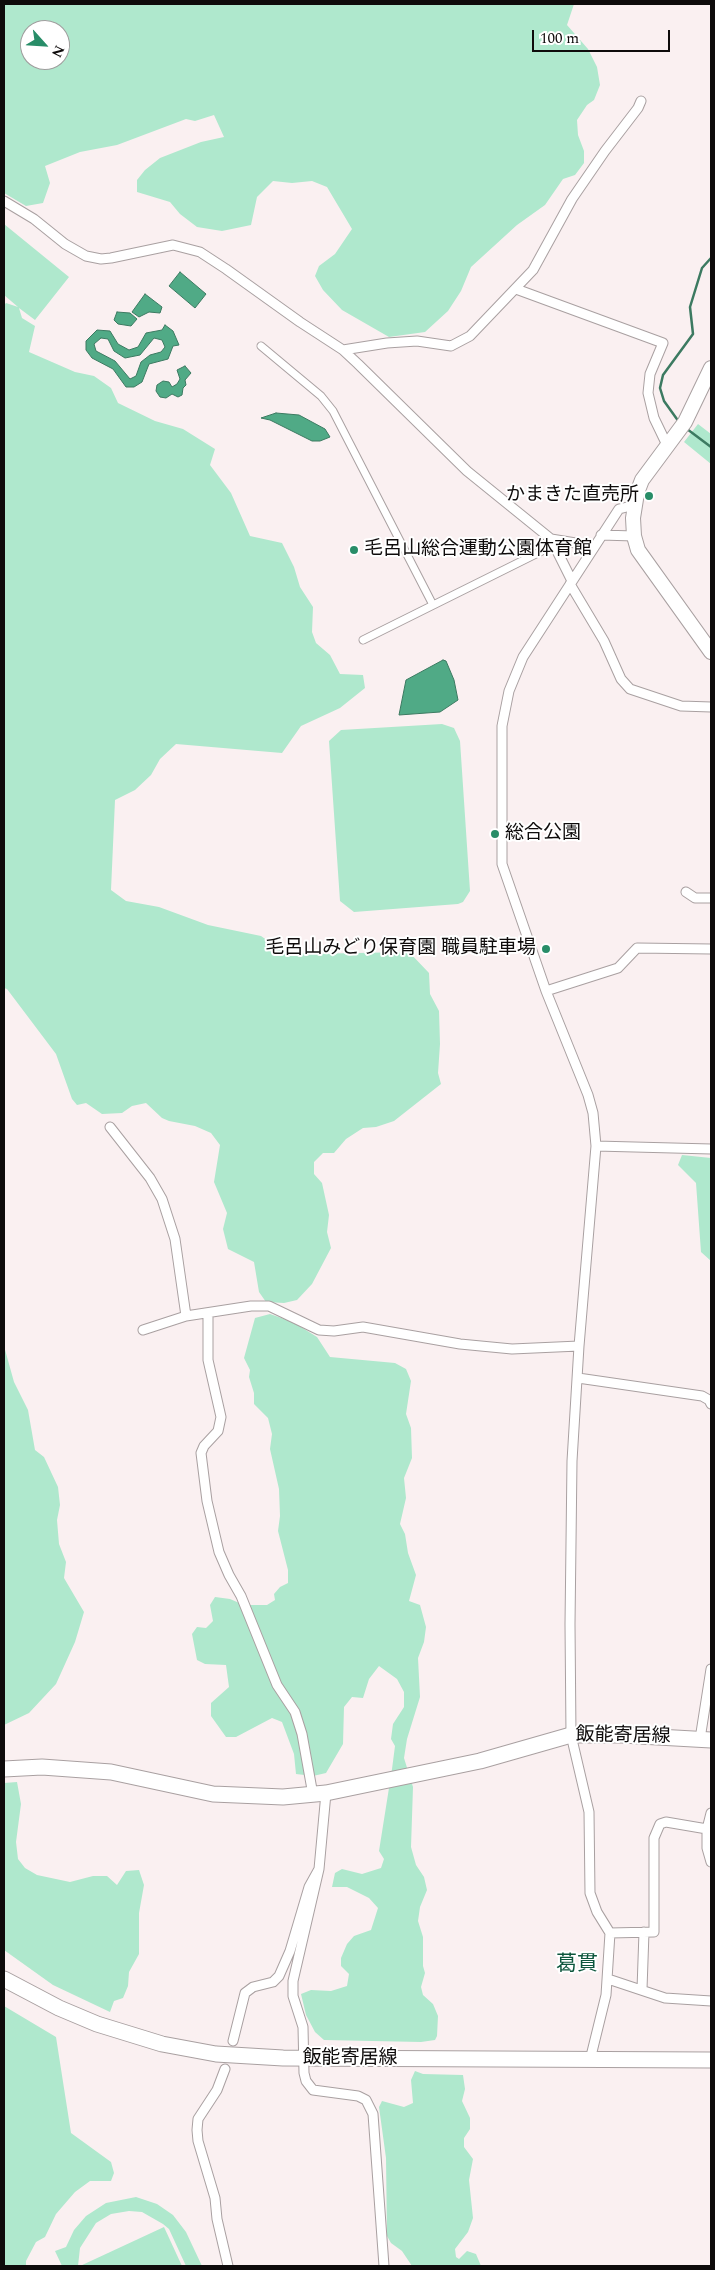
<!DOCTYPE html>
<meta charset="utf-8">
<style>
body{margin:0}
#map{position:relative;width:715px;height:2270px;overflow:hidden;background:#faf0f1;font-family:Spectral,serif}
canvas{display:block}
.frame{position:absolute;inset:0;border:5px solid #0e0b0b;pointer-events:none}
.north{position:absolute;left:20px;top:20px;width:50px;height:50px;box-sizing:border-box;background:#fff;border:1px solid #9f9d9d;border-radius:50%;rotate:116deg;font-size:14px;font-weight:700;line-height:20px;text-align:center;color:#0e0b0b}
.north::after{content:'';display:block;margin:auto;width:18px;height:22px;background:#288d68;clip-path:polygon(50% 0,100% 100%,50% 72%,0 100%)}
.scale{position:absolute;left:532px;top:30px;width:138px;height:22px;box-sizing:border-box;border:2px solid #0e0b0b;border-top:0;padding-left:6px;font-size:15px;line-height:18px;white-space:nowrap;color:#0e0b0b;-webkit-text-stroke:4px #fff;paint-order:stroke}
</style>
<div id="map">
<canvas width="715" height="2270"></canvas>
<div class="frame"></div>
<div class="north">N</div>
<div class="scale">100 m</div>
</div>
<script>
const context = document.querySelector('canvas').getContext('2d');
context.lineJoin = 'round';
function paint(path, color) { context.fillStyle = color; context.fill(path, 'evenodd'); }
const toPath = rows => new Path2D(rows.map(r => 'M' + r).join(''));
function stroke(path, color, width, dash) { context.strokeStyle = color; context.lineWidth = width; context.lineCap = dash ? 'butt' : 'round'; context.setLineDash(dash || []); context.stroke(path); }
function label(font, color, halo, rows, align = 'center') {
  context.font = font + ' Spectral,"Noto Sans JP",serif'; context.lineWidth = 4; context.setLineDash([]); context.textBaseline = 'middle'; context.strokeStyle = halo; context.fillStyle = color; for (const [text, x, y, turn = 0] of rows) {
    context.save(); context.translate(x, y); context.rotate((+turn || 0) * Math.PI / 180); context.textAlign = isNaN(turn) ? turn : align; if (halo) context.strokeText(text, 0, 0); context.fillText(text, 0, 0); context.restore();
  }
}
paint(toPath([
 [4,4,574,4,567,25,588,49,597,67,600,85,594,100,587,105,577,120,578,135,584,151,584,163,575,175,563,179,545,205,517,225,471,267,461,291,448,311,425,332,389,337,342,310,323,290,315,276,319,266,335,254,352,229,327,187,312,181,292,183,273,181,257,197,251,225,222,231,197,227,180,214,170,202,137,192,137,180,145,170,160,158,201,142,224,137,214,115,195,121,186,119,117,145,80,152,45,166,50,183,43,203,26,206,4,193],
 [30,30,60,30,60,60,30,60],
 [4,224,69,277,35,320,19,308,22,318,35,326,29,352,75,372,94,376,111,388,118,403,155,421,183,429,215,449,210,465,231,493,250,536,282,543,294,567,300,587,313,607,312,632,316,643,330,655,340,674,363,675,365,688,340,708,301,726,282,753,176,744,160,759,151,775,135,790,115,800,111,890,126,901,159,907,208,925,261,936,278,948,306,954,409,952,429,973,430,994,439,1011,440,1044,438,1073,441,1084,394,1121,376,1127,363,1128,346,1139,334,1153,323,1153,314,1162,314,1174,322,1183,329,1215,327,1232,331,1248,312,1284,297,1300,284,1303,266,1302,259,1292,254,1262,228,1249,223,1229,227,1213,214,1182,220,1145,211,1133,195,1126,169,1121,162,1118,146,1103,132,1106,122,1113,102,1114,86,1103,77,1105,72,1099,56,1054,7,989,4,988,4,305,6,303,18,307,4,295],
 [698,424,711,434,711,464,684,442],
 [442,724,454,728,460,741,470,891,463,902,458,904,354,912,340,901,329,741,341,730],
 [682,1155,711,1158,711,1261,701,1252,696,1183,678,1165],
 [270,1314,293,1322,317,1337,330,1357,395,1363,406,1369,411,1381,406,1414,411,1428,412,1458,404,1478,406,1498,400,1524,405,1534,408,1553,416,1575,409,1601,420,1605,426,1627,424,1642,418,1658,420,1697,407,1739,404,1758,413,1787,411,1847,416,1865,424,1877,427,1890,420,1907,418,1921,423,1937,423,1966,425,1973,421,1987,423,1995,433,2004,438,2016,437,2036,435,2040,421,2042,324,2040,315,2032,306,2015,301,1994,311,1990,331,1991,347,1986,349,1974,341,1966,341,1958,347,1944,354,1936,371,1930,378,1908,369,1898,347,1887,332,1887,335,1873,342,1869,362,1874,381,1868,384,1859,379,1851,392,1769,395,1746,391,1739,393,1724,404,1707,404,1692,397,1679,379,1666,369,1679,363,1698,352,1697,344,1707,343,1744,326,1773,313,1776,296,1774,294,1754,282,1722,272,1718,236,1737,226,1737,211,1716,211,1703,229,1687,226,1665,205,1664,197,1660,192,1634,197,1627,206,1628,213,1621,210,1605,215,1597,230,1599,244,1605,267,1605,275,1600,274,1594,280,1587,288,1583,288,1570,278,1531,280,1516,279,1489,270,1449,272,1434,268,1418,254,1404,254,1393,249,1377,250,1370,244,1358,255,1318],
 [4,1346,14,1382,28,1410,35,1450,44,1457,58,1487,60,1505,57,1520,59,1544,66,1562,64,1578,84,1612,75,1642,56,1684,29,1713,4,1725],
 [17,1782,21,1804,16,1842,18,1859,25,1868,37,1875,70,1882,93,1876,107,1876,117,1885,126,1871,139,1870,144,1885,139,1913,139,1954,129,1972,128,1986,123,1998,114,2001,110,2012,53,1985,4,1950,4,1783],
 [4,2006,56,2037,71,2133,111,2162,114,2173,111,2181,90,2181,75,2192,56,2214,45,2237,36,2242,26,2261,26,2266,4,2266],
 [415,2071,423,2074,463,2075,465,2089,462,2101,470,2118,470,2129,464,2138,464,2147,473,2159,469,2180,473,2218,468,2232,455,2249,456,2257,459,2259,467,2251,476,2254,481,2266,412,2266,402,2251,391,2243,387,2236,386,2158,379,2107,382,2101,404,2107,413,2103,411,2080],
 [136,2197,157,2204,173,2215,186,2232,202,2266,186,2266,169,2229,163,2224,142,2212,129,2211,111,2214,96,2223,80,2248,78,2266,62,2266,55,2251,66,2247,74,2230,86,2216,106,2203],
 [164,2227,182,2266,80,2266]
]), '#afe8cd');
const water = toPath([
 [180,272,206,294,195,308,169,286,180,272],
 [145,294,162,307,160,313,149,312,139,317,132,312,145,294],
 [117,312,130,313,137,319,131,326,118,324,114,320,117,312],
 [165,325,173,331,179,345,173,346,168,359,149,364,142,382,134,387,126,387,113,369,92,358,86,350,86,341,97,330,110,331,118,344,129,350,138,347,146,333,162,330,165,325],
 [101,338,108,339,114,351,125,358,140,355,154,338,162,340,165,347,161,352,150,355,141,362,136,376,130,379,115,361,96,351,94,344,101,338],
 [185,366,191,373,185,380,186,385,183,388,182,395,178,397,172,394,166,398,160,397,156,391,157,385,163,381,169,382,172,387,177,384,180,379,177,370,185,366],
 [276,413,299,415,325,429,330,437,320,441,312,441,270,420,261,418,276,413],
 [443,660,446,661,454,680,458,700,440,712,399,715,406,680,443,660]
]);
paint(water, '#50aa86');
stroke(water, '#3c7a61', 1);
stroke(toPath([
 [679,422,664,401,660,388,663,375,693,334,690,307,702,268,711,258],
 [687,429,711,447]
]), '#3c7a61', 2.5);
const pedestrian = toPath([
 [261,346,321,396,333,411,433,605],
 [363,640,554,545]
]);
const minor = toPath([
 [4,201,34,219,65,244,86,256,101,259,111,258,173,245,200,252,226,269,300,322,343,350,358,364,467,471,551,539,572,581],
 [516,289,663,343,650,374,648,393,654,418,667,445],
 [343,350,387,343,417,341,451,346,470,336,533,270,572,199,605,151,638,108,641,101],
 [601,535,634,536],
 [551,539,594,546],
 [570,584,604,641,621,679,630,689,681,706,711,707],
 [686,892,695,898,711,898],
 [546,991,618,968,637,948,711,949],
 [110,1127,150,1178,162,1199,175,1239,186,1316],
 [596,1146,711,1149],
 [208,1313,208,1360,221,1417,218,1431,204,1446,201,1453,207,1501,219,1552,229,1575,241,1596,277,1685,295,1712,302,1734,313,1795],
 [143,1330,186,1316,251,1306,269,1306,319,1330,334,1331,363,1327,460,1344,512,1349,579,1346],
 [578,1378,702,1396,709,1400,711,1404],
 [700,1739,711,1669],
 [711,1813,707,1829,707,1848,711,1862],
 [319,1869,293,1981,293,1996,303,2027,304,2073,306,2081,313,2090,358,2096,366,2100,373,2114,384,2266],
 [610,1933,654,1932,654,1838,660,1824,666,1822,707,1829],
 [608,1979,665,1998,711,2001],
 [642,1989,644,1932],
 [233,2041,245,1993,253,1987,273,1982,279,1976,290,1951,309,1887,319,1869,326,1793],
 [590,2060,606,1995,610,1933,597,1912,590,1893,589,1812,571,1735,570,1624,572,1461,579,1346,596,1146,593,1113,588,1095,546,991,502,864,502,726,509,691,523,657,619,509,635,505],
 [225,2069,217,2090,198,2119,197,2130,198,2141,215,2198,217,2219,228,2266]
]);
const secondary = toPath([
 [711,368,685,422,642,480,637,493,633,518,634,536,638,550,711,652]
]);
const primary = toPath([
 [4,1769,42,1767,111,1772,213,1794,283,1797,326,1793,480,1761,571,1735,622,1735,711,1740],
 [4,1979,59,2008,97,2024,162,2044,216,2054,283,2058,711,2060]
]);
stroke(pedestrian, '#a9a0a1', 9);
stroke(minor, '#a9a0a1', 11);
stroke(secondary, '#a9a0a1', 16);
stroke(primary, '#a9a0a1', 17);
stroke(pedestrian, '#fff', 7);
stroke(minor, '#fff', 9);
stroke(secondary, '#fff', 14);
stroke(primary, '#fff', 15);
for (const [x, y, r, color] of [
 [649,496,5,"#288d68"],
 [354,550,5,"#288d68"],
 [495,834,5,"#288d68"],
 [546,949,5,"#288d68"]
]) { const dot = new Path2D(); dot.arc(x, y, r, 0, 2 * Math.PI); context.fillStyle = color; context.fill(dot); stroke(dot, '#fff', 2); }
label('19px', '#0e0b0b', '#fff', [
 ["かまきた直売所",639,496],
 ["毛呂山総合運動公園体育館",364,550,"left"],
 ["総合公園",505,834,"left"],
 ["毛呂山みどり保育園 職員駐車場",536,949]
], 'right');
label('19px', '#0e0b0b', '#fff', [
 ["飯能寄居線",623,1737,1],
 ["飯能寄居線",350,2059]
]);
label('21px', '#0d563d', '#fff', [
 ["葛貫",577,1966]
]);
</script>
